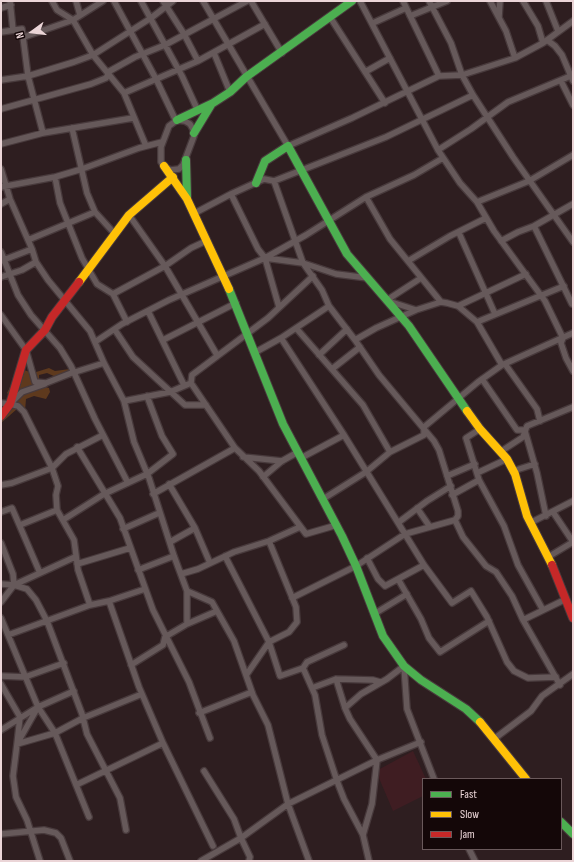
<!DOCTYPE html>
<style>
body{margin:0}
#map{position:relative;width:574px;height:862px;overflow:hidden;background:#2e1e20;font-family:"Sofia Sans Condensed",sans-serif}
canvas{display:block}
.frame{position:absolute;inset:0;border:2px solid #ebd5d7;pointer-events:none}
.legend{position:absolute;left:422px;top:778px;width:140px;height:72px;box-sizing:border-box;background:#140708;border:1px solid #6a595b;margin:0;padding:5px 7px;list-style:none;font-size:12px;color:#ebd5d7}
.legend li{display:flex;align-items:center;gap:8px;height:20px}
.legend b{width:20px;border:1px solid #6a595b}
.north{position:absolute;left:12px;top:12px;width:40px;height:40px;-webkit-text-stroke:3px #140708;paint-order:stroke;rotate:255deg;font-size:11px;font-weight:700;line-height:16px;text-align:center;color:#ebd5d7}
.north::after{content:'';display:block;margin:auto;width:14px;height:18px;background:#ebd5d7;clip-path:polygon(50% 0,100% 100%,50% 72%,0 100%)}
</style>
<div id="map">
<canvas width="574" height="862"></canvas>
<div class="frame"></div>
<ul class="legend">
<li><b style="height:5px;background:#4caf50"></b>Fast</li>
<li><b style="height:5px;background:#ffc107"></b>Slow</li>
<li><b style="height:5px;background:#c62828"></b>Jam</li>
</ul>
<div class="north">N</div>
</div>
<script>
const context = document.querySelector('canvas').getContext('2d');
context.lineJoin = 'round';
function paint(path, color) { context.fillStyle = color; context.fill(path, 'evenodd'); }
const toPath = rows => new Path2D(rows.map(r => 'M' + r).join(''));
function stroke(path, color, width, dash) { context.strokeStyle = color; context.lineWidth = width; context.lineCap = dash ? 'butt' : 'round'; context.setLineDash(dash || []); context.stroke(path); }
paint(toPath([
 [413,751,426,779,423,779,423,796,393,811,376,771]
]), '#3f1d22');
paint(toPath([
 [49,368,55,371,70,369,71,378,56,377,47,373,39,375,39,385,49,388,50,392,46,399,34,396,26,399,25,411,17,409,1,423,1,407,5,407,11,397,7,393,18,371,24,370,33,373]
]), '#5e391d');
const street = toPath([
 [10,1,13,30],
 [52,1,57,10,73,20,93,55,124,93,146,146],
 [76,1,80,15],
 [114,1,156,79,176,121],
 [141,1,182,76,198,111],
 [163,1,184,34,198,61],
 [203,1,288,146,352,118,439,76,462,75,515,58,543,43,573,21],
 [251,1,282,53],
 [360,1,438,150,460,183,477,202,494,231,545,301,563,338,561,343,566,358,573,371],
 [403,1,439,76],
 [429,1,451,43,462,75,473,95,513,157,573,242],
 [490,1,506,31,515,58],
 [523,1,538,26,543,43],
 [546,1,558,31],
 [1,8,11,5],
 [410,16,447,1],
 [330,17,385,103],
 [499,17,500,1],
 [373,23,406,8],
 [1,32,22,29,28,76,43,133],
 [24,37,73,20,103,1],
 [547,40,555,46,562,55,573,81],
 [214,53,230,92],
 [108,72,135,57,165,45,247,1],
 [365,72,390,58],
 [1,80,28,76,74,62,93,55,151,18,173,1],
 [561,81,573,105],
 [124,93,198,61,265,24],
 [1,109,91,84,106,78,109,73],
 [177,120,185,121,190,124,194,131,194,136,183,165,179,169,171,170,166,168,161,162,161,147,169,126,177,120],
 [72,128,87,193,95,212,114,233],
 [1,144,43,133,133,118],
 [438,150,471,129,508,102,573,75],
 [1,169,10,199,32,249,36,262,48,280,90,331,104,363,124,401,134,442,149,478,174,556,187,591,187,624],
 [55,177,60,203,82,258,97,284,113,294,127,322],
 [274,181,303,263,322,290,329,306,355,340,379,375,434,441,439,450,458,511,458,516,455,520,405,534,356,566,292,598],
 [1,187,55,177,82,169,139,148,162,142],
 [231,194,258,249,265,258,279,307],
 [366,197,390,239,441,302],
 [477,202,529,181,573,155],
 [1,204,10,199],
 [193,214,231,194,264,179,274,181,386,137,473,95],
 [129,215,165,266,217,355],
 [534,226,572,304,573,304],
 [459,233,495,314],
 [28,240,95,212],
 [501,241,518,232,534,226,573,204],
 [1,252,18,295,31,315,60,348,71,366,95,419,128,483],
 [265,258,303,263,336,274,368,278],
 [1,261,32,249],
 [408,261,450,236,486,218],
 [1,277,22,270,36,262],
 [113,294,165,266,191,248,206,241],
 [387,300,421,278],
 [388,301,416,310],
 [458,306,526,274],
 [148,311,184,385],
 [1,315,26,350,35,382,46,383,74,372],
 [477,322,564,286],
 [296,328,363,405,390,452],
 [115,330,133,357,185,405,206,405],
 [281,338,344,435,424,565],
 [163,340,236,303],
 [355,340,376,328,416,310,441,302,447,303,458,306,477,322,502,365],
 [95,342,122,324,169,300,265,258,306,235,366,197,414,175,443,158],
 [254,353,281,338,329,306],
 [319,355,347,329],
 [505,364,537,409,540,421],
 [332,369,360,347],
 [72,373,104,363],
 [482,379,517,430,524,430],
 [191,383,192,375,268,318,313,276],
 [124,401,170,392,191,383,235,448,259,471,306,534,337,525],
 [1,403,10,404,22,392,45,384],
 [10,404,18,406,24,412,52,468,58,486,56,495,57,510,74,540,78,570,90,605],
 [480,429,466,438,479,480,504,526,518,565,543,610],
 [525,431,537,473,546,516],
 [77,447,120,518,153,610,189,682,210,738],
 [500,452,523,437,527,426,573,407],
 [243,457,282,461],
 [301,458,344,435],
 [513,471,535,464],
 [477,473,507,459],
 [447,476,475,464],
 [263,477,282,461,298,452],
 [169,484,195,528,210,563],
 [1,485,12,483,52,468,66,454,103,435],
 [153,494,235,448],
 [452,495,479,480],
 [323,499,366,472,390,452,424,435,424,427,478,382,502,365,573,333],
 [417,508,430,527],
 [1,512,12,508,40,573],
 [63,520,104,494,147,474,173,454,162,436,147,396],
 [455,520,463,537,486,566,496,572,512,596,523,620,560,685],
 [399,522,427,501,451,486],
 [530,523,573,501],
 [20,525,57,510],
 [123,529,159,513],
 [170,542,195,528],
 [1,543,13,574,14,585],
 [225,556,269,642,280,676,303,668,307,662,344,645],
 [548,557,573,542,553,512],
 [367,558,378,579,385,586,424,565,452,603,471,591,487,617,507,662,514,671,528,678,556,677],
 [77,564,130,548],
 [138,570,174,556],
 [181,574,198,569,234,552,269,541,300,527],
 [398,579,421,619,429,638,440,652,489,621],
 [1,584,14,585,27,589,36,600,47,621,82,714,87,734,120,798,126,830],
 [187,591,212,602,234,641,253,695,268,725,288,804,309,861],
 [109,601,139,687,163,743,213,846],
 [1,602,14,585,75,557],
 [374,614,407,594],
 [1,618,38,707,17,744,13,776,16,797,27,820,40,861],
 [523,620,564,600],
 [8,635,90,605,109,601,145,589],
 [131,665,163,645,165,637,187,624,217,611],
 [404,666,407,709,434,779],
 [303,668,315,695,322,735,337,781,344,799,363,835,369,861],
 [247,674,269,642,289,632,297,622,296,607,269,541],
 [1,676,25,677,64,663],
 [336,679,345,708,350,719,377,760,372,804,363,835],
 [1,684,20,717,17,744,55,733,83,718,142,694],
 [312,688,336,679,373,680,380,682],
 [38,707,55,733,89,817],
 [345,708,361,694,387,679,404,666],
 [199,713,252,692],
 [1,730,38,707,74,691],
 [494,739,531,711,542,696,573,674],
 [76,785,163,743],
 [1,834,44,830,56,833,61,838,70,861],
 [469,849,475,861],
 [201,861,241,838,234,819,204,771],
 [249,861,250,857,241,838,288,804,377,760,421,742]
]);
const fast = toPath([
 [177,120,213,103,230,92,246,77,352,1],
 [194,133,211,105],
 [186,160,187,197],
 [256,183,265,161,288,146,347,254,409,326,467,411],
 [229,289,283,424,342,536,356,566,383,636,404,666,421,680,466,709,480,722],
 [561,822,573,834]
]);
const slow = toPath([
 [164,166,187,199,229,289],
 [79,282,129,215,173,177],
 [467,411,480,429,507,459,515,474,527,516,552,565],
 [480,722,526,779]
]);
const jam = toPath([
 [1,416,10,404,26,350,45,330,52,317,79,282],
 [552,565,573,618]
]);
stroke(street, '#483a3c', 8);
stroke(fast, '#483a3c', 10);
stroke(slow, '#483a3c', 10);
stroke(jam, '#483a3c', 10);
stroke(street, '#66595a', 5.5);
stroke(fast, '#4caf50', 8);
stroke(slow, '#ffc107', 8);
stroke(jam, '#c62828', 8);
</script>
